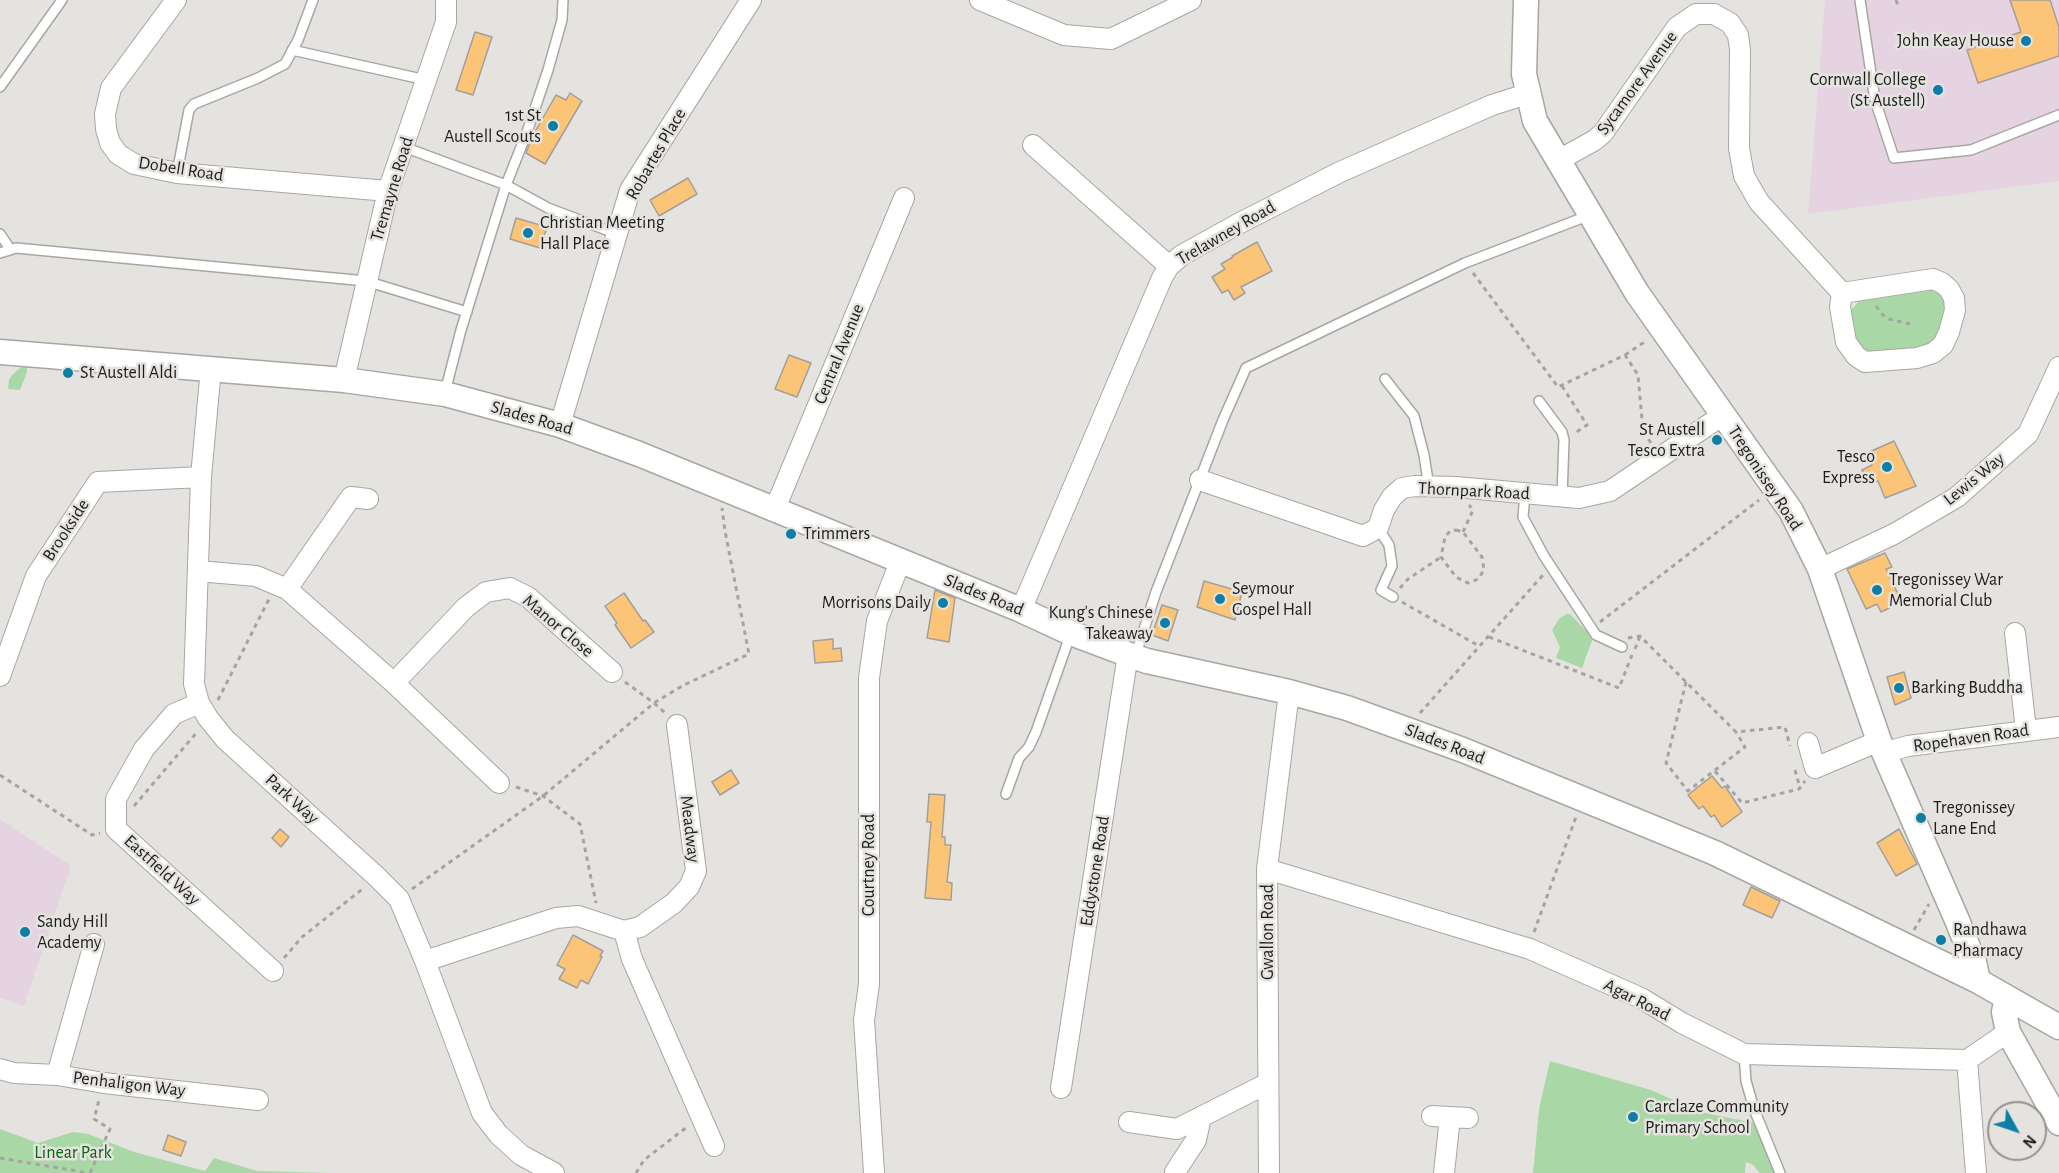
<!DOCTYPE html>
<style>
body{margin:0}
#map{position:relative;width:2059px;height:1173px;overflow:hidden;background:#e5e3df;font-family:"Alegreya Sans",sans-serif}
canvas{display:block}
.north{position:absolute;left:1987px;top:1101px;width:60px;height:60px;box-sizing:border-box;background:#e5e3df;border:2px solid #959391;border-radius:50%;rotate:130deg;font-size:16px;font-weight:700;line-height:24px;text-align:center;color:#1d1c1b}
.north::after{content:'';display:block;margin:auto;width:21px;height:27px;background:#0e7ea6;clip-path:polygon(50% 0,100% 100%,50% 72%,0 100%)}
</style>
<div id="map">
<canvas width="2059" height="1173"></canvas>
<div class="north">N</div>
</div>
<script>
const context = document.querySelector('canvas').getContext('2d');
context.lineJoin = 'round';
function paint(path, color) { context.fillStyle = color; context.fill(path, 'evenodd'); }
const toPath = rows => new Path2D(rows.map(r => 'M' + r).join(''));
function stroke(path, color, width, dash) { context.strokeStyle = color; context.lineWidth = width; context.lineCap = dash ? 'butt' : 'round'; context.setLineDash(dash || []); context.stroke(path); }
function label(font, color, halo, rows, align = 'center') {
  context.font = font + ' "Alegreya Sans",sans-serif'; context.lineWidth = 5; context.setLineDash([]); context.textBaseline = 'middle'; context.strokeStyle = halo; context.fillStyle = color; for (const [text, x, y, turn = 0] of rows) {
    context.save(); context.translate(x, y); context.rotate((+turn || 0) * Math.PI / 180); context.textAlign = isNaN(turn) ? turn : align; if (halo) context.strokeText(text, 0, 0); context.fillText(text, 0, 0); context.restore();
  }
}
paint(toPath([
 [1825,0,2059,0,2059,181,1808,214],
 [0,819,71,866,24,1006,0,998]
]), '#e6d3e2');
paint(toPath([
 [1931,285,1947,299,1941,335,1925,349,1867,354,1855,343,1850,317,1852,309,1862,298],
 [27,366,27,372,20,390,8,389,9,380,12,375,20,368],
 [1566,614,1570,614,1593,638,1582,668,1556,658,1560,647,1552,630,1559,619],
 [1550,1061,1651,1090,1700,1112,1755,1123,1776,1173,1760,1173,1753,1165,1746,1162,1745,1173,1533,1173,1539,1109],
 [0,1129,38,1143,73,1132,88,1134,134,1152,205,1171,214,1158,257,1171,332,1173,0,1173]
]), '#a9d8a6');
const building = toPath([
 [2010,0,2050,0,2059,27,2059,56,1978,83,1967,50,2021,32,2010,0],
 [475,32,492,37,473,95,456,90,475,32],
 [570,93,582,101,545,164,526,153,532,137,556,95,566,100,570,93],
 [688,178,697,194,659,216,650,200,688,178],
 [516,218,547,227,540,248,510,239,516,218],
 [1257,242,1272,271,1241,287,1245,293,1234,300,1228,290,1222,293,1212,277,1225,269,1221,264,1233,257,1232,256,1257,242],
 [789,355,811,363,797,397,775,389,789,355],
 [1894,441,1916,486,1885,498,1878,481,1869,484,1862,470,1872,465,1867,453,1894,441],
 [1885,553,1892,567,1886,569,1902,602,1881,612,1877,604,1866,609,1847,569,1885,553],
 [1204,581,1242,592,1235,620,1197,607,1204,581],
 [935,590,955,598,949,642,927,638,935,590],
 [624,593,643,621,645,620,654,632,631,648,615,625,617,623,605,606,624,593],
 [1162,605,1178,610,1168,641,1152,635,1162,605],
 [833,639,833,649,841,648,842,661,815,663,813,641,833,639],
 [1904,672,1911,698,1895,705,1887,677,1904,672],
 [731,770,739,783,720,795,712,782,731,770],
 [1712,776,1722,788,1725,786,1742,812,1722,827,1714,815,1711,817,1703,806,1699,809,1688,795,1712,776],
 [929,794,945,795,942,837,945,837,945,845,951,845,947,882,952,883,951,900,925,898,931,822,927,822,929,794],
 [280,829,289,837,281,847,272,838,280,829],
 [1899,829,1917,864,1896,876,1877,843,1899,829],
 [1751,887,1780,901,1772,918,1743,905,1751,887],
 [573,935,603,951,600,956,602,957,588,984,581,980,577,988,559,979,565,969,557,965,573,935],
 [168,1135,186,1142,181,1156,163,1150,168,1135]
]);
paint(building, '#fcc477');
stroke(building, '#a29f9c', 1.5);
const service = toPath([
 [563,0,562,20,548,70,527,132,506,185,548,208,617,234],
 [1860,0,1875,100,1894,158,1971,150,2059,115],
 [292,50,426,80],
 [0,87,62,0],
 [404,147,506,185,461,330,445,392],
 [177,173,189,110,194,104,258,78,285,64,298,40,313,0],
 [0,234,10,249],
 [0,253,16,248,366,281,467,312],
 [1385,379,1414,416,1424,455,1429,487],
 [1539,401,1562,432,1564,440,1562,497],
 [1525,494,1523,517,1544,556,1596,635,1622,647],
 [1378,528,1389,545,1392,566,1381,590,1393,597],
 [1135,657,1156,592,1223,420,1246,368,1465,263,1590,215],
 [1006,794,1019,758,1029,747,1036,732,1071,633],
 [1744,1054,1746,1081,1754,1109,1780,1173]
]);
const minor = toPath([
 [176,0,111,88,105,114,106,129,110,143,118,154,134,164,177,173,388,191],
 [980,0,1064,35,1111,39,1191,0],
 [1033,145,1169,266],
 [1557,161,1595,140,1603,133,1677,27,1696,14,1714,14,1730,23,1738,35,1740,50,1739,148,1744,176,1759,202,1842,293,1840,307,1846,342,1856,356,1865,362,1917,358,1933,353,1943,345,1949,332,1955,310,1954,298,1949,289,1942,283,1933,279,1842,293],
 [211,368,201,477,194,684,199,703,208,718,225,739,377,877,399,899,425,961,482,1113,498,1134,521,1155,554,1173],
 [344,380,388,191,446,22,446,0],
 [560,425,630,190,751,0],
 [1200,480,1363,536,1378,528,1384,510,1392,497,1402,488,1415,486,1456,487,1579,498,1610,491,1723,415],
 [774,511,904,198],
 [1820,569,1894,534,1957,497,2028,434,2059,367],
 [198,571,256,576,287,589,394,683,499,783],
 [287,589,351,497,368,499],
 [1021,610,1162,278,1169,266,1182,255,1236,225,1340,172,1492,105,1527,94],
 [2015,633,2026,730],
 [0,676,36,576,98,482,201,477],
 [394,683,466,607,486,592,510,588,528,597,612,672],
 [199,703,174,714,144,749,116,799,116,829,273,971],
 [1808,743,1815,768,1879,741],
 [1883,753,1908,746,2059,727],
 [1267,869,1530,949,1641,998,1682,1023,1744,1054,1967,1060,2008,1032],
 [624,931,632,959,714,1146],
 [425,961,556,918,578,916,624,931,640,927,674,903,689,887,696,871,677,725],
 [1967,1060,1976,1173],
 [0,1069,14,1073,57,1075,104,1083,258,1100],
 [57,1075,94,944],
 [1061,1088,1128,654],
 [1432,1116,1468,1118],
 [1129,1122,1177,1129,1268,1083],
 [1175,1172,1196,1140,1201,1117],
 [874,1173,864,1020,869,984,869,678,877,621,900,562],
 [1269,1173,1267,869,1289,692],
 [1444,1173,1450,1117]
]);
const tertiary = toPath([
 [1526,0,1524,74,1535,121,1637,293,1791,511,1820,569,1879,741,1957,920,1974,962,1978,981],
 [0,352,344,380,445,394,560,425,639,454,1021,610,1071,633,1135,657,1147,661,1289,692,1347,708,1463,750,1715,853,1978,981,2059,1027],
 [2007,998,2004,1012,2008,1032,2059,1123]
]);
stroke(service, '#a8a6a3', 12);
stroke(minor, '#a8a6a3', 22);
stroke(tertiary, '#a8a6a3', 27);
stroke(toPath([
 [1896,0,1898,6],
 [1473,273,1558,387,1625,355,1638,375,1642,419,1646,436,1651,443],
 [1876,306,1883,315,1889,319,1910,324],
 [1625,355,1646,341],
 [1562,386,1587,425,1575,433],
 [1456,530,1463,532,1482,557,1484,570,1478,579,1468,583,1456,577,1441,557,1445,537,1450,531,1456,530],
 [1463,532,1473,510,1469,505],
 [1400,588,1408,579,1441,557],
 [1402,602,1479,646],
 [1600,622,1759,500],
 [1489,637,1619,688,1632,655],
 [1628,638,1640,636,1736,732,1785,727,1790,746],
 [1635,649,1640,636],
 [625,682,654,703,665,713],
 [1686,682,1666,763,1688,791,1745,747,1736,732],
 [218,700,269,599],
 [1420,713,1543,575],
 [1795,770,1800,788],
 [1715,771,1742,803,1799,789,1805,781],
 [0,775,92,835,100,833],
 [516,787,543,796,580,824,596,903],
 [134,806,198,731],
 [412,889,543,796,654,703,682,686,749,654,725,531,722,508],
 [1914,930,1929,904],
 [1534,932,1576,817],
 [284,958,302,937,365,887],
 [0,1158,88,1173],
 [90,1173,110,1129,94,1119,99,1100],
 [636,1173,644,1160,687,1127]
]), '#a6a4a1', 3, [4.5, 4.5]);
stroke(service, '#fff', 9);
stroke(minor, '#fff', 20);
stroke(tertiary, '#fff', 24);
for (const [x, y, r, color] of [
 [2026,41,6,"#0e7ea6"],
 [1938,90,6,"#0e7ea6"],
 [553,126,6,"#0e7ea6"],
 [528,233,6,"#0e7ea6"],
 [68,373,6,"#0e7ea6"],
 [1717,440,6,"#0e7ea6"],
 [1887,467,6,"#0e7ea6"],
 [791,534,6,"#0e7ea6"],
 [1877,590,6,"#0e7ea6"],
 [1220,599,6,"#0e7ea6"],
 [943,603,6,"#0e7ea6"],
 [1165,623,6,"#0e7ea6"],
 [1899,688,6,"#0e7ea6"],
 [1921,818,6,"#0e7ea6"],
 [25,932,6,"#0e7ea6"],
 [1941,940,6,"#0e7ea6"],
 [1633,1117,6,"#0e7ea6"]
]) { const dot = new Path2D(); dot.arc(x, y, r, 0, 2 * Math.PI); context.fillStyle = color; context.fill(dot); stroke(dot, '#e5e3df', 2); }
label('18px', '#1d1c1b', '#e5e3df', [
 ["John Keay House",2014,41,"right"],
 ["Cornwall College",1926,80,"right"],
 ["(St Austell)",1926,101,"right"],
 ["1st St",541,116,"right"],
 ["Austell Scouts",541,137,"right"],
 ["Christian Meeting",540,223],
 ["Hall Place",540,244],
 ["St Austell Aldi",80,373],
 ["St Austell",1705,430,"right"],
 ["Tesco Extra",1705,451,"right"],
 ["Tesco",1875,457,"right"],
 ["Express",1875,478,"right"],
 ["Trimmers",803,534],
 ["Tregonissey War",1889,580],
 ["Memorial Club",1889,601],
 ["Seymour",1232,589],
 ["Gospel Hall",1232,610],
 ["Morrisons Daily",931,603,"right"],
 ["Kung's Chinese",1153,613,"right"],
 ["Takeaway",1153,634,"right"],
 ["Barking Buddha",1911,688],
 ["Tregonissey",1933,808],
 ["Lane End",1933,829],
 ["Sandy Hill",37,922],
 ["Academy",37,943],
 ["Randhawa",1953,930],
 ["Pharmacy",1953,951],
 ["Carclaze Community",1645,1107],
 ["Primary School",1645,1128]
], 'left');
label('18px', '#1d1c1b', '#e5e3df', [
 ["Sycamore Avenue",1637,83,-54],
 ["Robartes Place",656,154,-60],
 ["Dobell Road",181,169,9],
 ["Tremayne Road",392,189,-73],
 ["Trelawney Road",1226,233,-30],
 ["Central Avenue",839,354,-68],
 ["Slades Road",532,418,16],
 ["Tregonissey Road",1765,478,57],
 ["Lewis Way",1974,479,-39],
 ["Thornpark Road",1474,491,3],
 ["Brookside",66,530,-57],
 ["Slades Road",984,595,22],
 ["Manor Close",558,626,40],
 ["Ropehaven Road",1971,738,-8],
 ["Slades Road",1445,744,21],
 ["Park Way",292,799,42],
 ["Meadway",690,829,83],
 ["Courtney Road",869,865,-90],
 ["Eastfield Way",162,870,42],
 ["Eddystone Road",1095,871,-81],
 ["Gwallon Road",1268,932,-90],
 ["Agar Road",1637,1000,27],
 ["Penhaligon Way",129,1084,7]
]);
label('18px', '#07660c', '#e5e3df', [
 ["Linear Park",73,1153]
]);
</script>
